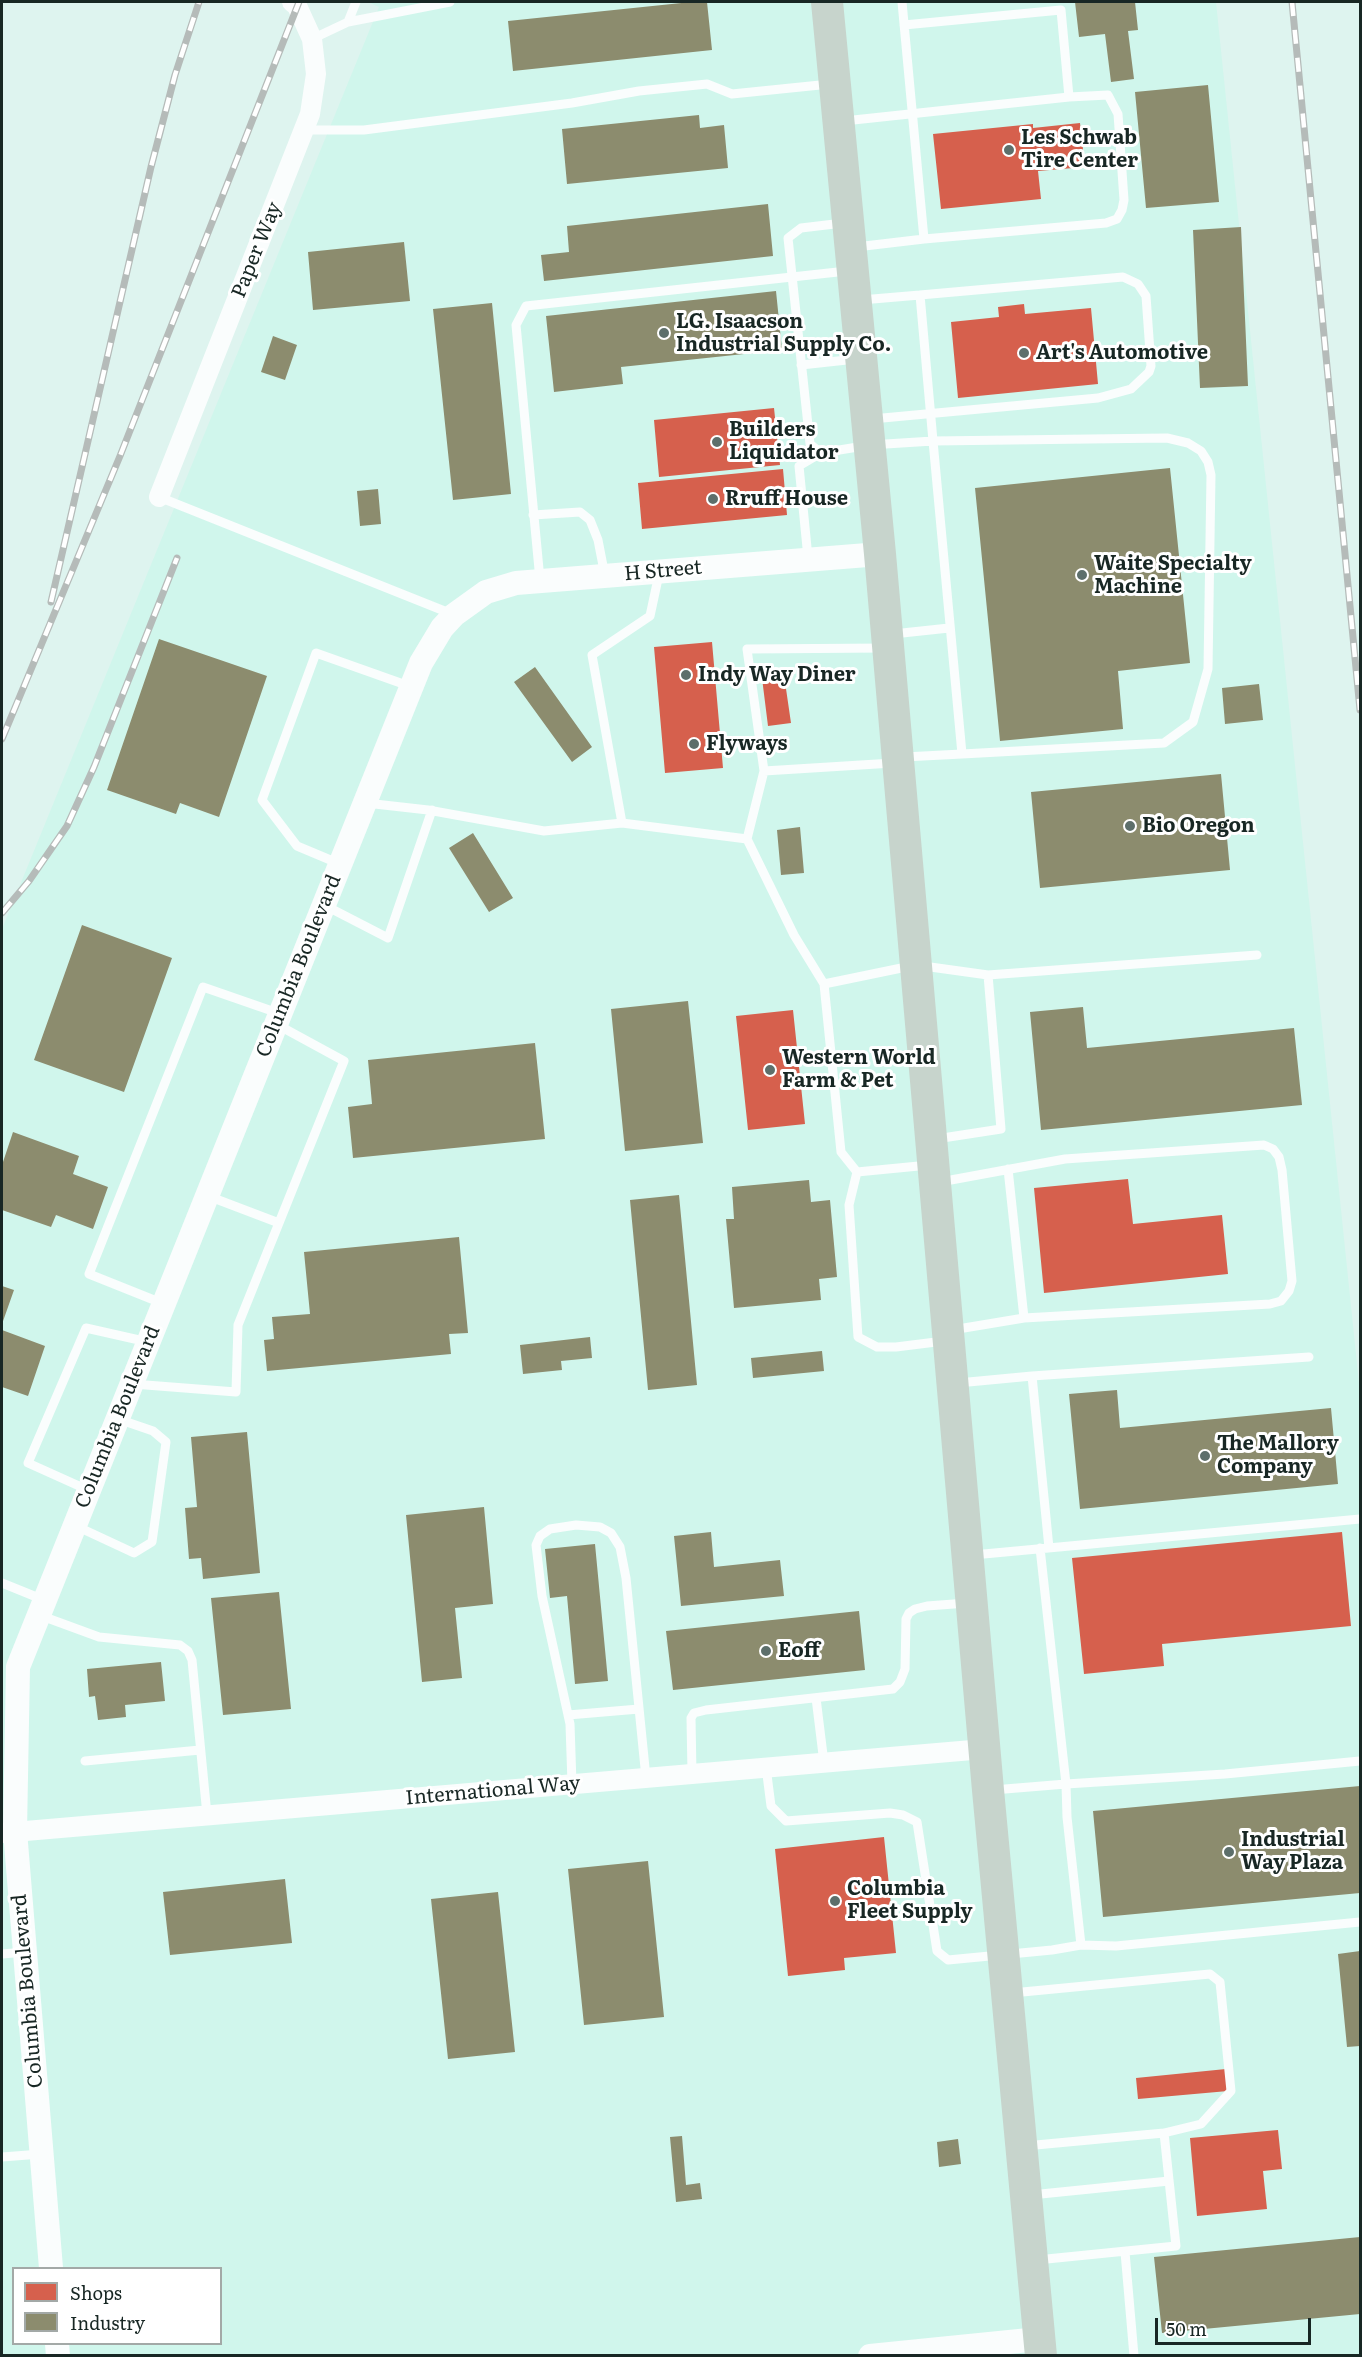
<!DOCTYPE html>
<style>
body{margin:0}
#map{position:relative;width:1362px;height:2357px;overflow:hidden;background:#def4ef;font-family:Literata,serif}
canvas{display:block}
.frame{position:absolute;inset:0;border:3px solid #182724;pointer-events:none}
.legend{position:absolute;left:12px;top:2267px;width:210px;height:78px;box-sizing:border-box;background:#fff;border:2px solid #a3a9a7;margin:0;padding:8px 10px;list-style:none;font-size:18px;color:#182724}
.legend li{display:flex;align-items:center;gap:12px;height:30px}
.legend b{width:30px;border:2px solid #a3a9a7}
.scale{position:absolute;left:1155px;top:2318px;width:156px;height:27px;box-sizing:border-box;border:3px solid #182724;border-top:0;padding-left:8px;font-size:18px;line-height:21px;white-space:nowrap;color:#182724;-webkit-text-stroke:4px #fff;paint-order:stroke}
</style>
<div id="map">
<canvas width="1362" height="2357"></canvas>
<div class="frame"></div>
<ul class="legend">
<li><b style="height:16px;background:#d6604d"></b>Shops</li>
<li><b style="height:16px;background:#8c8c6e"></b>Industry</li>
</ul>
<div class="scale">50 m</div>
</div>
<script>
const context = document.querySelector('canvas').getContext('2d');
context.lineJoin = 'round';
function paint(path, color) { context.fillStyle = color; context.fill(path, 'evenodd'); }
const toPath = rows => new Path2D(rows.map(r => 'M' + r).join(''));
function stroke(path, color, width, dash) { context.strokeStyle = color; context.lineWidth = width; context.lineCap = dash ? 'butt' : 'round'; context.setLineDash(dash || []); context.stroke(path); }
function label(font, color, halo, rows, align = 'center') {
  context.font = font + ' Literata,serif'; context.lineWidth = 6; context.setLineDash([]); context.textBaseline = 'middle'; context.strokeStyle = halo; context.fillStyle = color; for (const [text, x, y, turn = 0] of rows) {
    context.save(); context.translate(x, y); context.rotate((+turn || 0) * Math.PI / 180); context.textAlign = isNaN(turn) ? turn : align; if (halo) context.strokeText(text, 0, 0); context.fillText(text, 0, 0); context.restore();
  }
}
paint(toPath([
 [368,2,1216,2,1360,1393,1360,2355,2,2356,2,929,379,7],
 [14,2268,220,2268,220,2344,14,2344]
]), '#d0f6ec');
paint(toPath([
 [1080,123,1085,167,1038,171,1041,199,941,209,933,134,1033,124,1033,128],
 [1024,304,1025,314,1091,308,1098,384,958,398,951,322,999,317,998,307],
 [774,408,780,465,659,477,654,420],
 [783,469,787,515,642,529,638,483],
 [712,642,723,768,665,773,654,647],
 [784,675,791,723,768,726,762,678],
 [793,1010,805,1124,748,1130,736,1016],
 [1128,1179,1133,1224,1222,1215,1228,1274,1044,1293,1034,1188],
 [1342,1532,1351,1626,1162,1644,1164,1666,1084,1674,1072,1558],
 [884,1837,896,1953,844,1958,845,1970,788,1976,775,1849],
 [1226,2069,1228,2091,1138,2099,1136,2078],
 [1278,2130,1282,2169,1263,2171,1267,2209,1197,2216,1190,2138]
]), '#d6604d');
paint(toPath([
 [691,2,707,2,712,50,513,71,508,21],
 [1075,2,1135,2,1138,30,1128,31,1134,79,1111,82,1105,34,1079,37],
 [1208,85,1219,202,1146,208,1135,92],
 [699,115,700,128,724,125,728,168,567,184,562,129],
 [768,204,773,256,544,281,541,255,569,252,567,226],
 [1241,227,1248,386,1200,388,1193,230],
 [404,242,410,301,313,310,308,252],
 [776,291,782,350,621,367,623,384,554,392,546,316],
 [492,303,511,494,453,500,433,309],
 [273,336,297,345,285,380,261,372],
 [1170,468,1190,663,1118,671,1123,729,1000,741,975,488],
 [378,489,381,524,360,526,357,491],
 [159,639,267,676,219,817,180,803,176,814,107,790],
 [535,667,592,747,572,762,514,682],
 [1259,684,1263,720,1225,724,1222,688],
 [1221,774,1230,870,1040,888,1031,792],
 [800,827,804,873,781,875,777,830],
 [473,833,513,898,489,912,449,848],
 [82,925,172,958,124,1092,34,1060],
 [688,1001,703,1143,625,1151,611,1009],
 [1083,1007,1087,1048,1294,1028,1302,1105,1041,1130,1030,1012],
 [535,1043,545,1139,353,1158,348,1107,372,1104,368,1060],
 [13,1132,79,1156,73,1174,108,1187,93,1229,56,1215,51,1227,2,1210,2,1165],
 [809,1180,811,1202,830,1200,837,1277,819,1279,821,1300,734,1308,726,1219,734,1219,732,1187],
 [679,1195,697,1385,648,1390,630,1200],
 [459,1237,468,1333,449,1334,451,1354,267,1371,264,1340,274,1339,272,1317,310,1314,304,1252],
 [2,1286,14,1290,2,1324],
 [2,1330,45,1346,28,1396,2,1387],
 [590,1337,592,1358,561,1361,562,1370,523,1374,520,1345],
 [822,1351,824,1371,753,1378,751,1358],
 [1117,1390,1120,1428,1331,1408,1338,1484,1080,1509,1069,1394],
 [247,1432,260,1573,203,1579,201,1558,189,1559,185,1508,197,1507,191,1437],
 [484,1507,493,1604,455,1608,462,1678,422,1682,406,1515],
 [711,1532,714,1567,780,1560,784,1596,681,1606,674,1536],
 [595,1544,608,1681,575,1684,567,1596,550,1598,545,1549],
 [279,1592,291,1709,223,1715,211,1598],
 [859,1611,865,1670,673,1690,666,1631],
 [161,1662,165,1701,125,1705,126,1717,98,1720,95,1696,89,1697,87,1669],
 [1360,1786,1360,1893,1103,1917,1093,1811],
 [648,1861,664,2017,584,2025,568,1869],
 [285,1879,292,1943,170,1955,163,1892],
 [498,1892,515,2052,448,2059,431,1899],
 [1360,1951,1360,2046,1347,2047,1338,1954],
 [682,2136,686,2185,700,2183,702,2199,676,2202,670,2137],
 [958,2139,961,2164,939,2167,937,2142],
 [1360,2237,1360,2314,1162,2333,1154,2257]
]), '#8c8c6e');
stroke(toPath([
 [348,22,356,2],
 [312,39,348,22,450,2],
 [844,121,1069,97,1061,10,904,25],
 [304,130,364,130,572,103,639,91,707,84,732,94,830,84],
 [843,223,801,228,788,238,810,444,821,453,870,445,933,441,962,754,904,757],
 [924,239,1106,223,1117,219,1122,210,1124,200,1118,114,1108,95,1069,97],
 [856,247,924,239,902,2],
 [861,300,920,295,933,441,1167,438,1188,443,1201,451,1208,462,1211,475,1208,669,1193,722,1164,743,962,754],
 [801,365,856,359],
 [872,419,1098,398,1131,389,1149,372,1151,366,1146,296,1138,284,1123,277,920,295],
 [159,497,452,614],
 [533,515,580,512,590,520,598,540,605,576],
 [808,558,799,466,821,453],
 [659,574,650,616,592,655,622,823,747,839,794,935,824,984,841,1152,857,1172,929,1165],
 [540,580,516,325,526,306,847,271],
 [893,634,949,628],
 [764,771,893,763],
 [366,803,428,810,544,831,622,823],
 [747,839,764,771,747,649,885,648],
 [340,864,297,846,262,800,316,653,409,686],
 [324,905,388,938,432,810],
 [988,975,1257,955],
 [824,984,916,965,988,975,1001,1129,936,1139],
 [857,1172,849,1205,858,1337,877,1347,896,1347,944,1341],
 [940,1182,1065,1159,1264,1145,1273,1149,1279,1157,1282,1170,1292,1281,1289,1291,1281,1301,1270,1304,1024,1318],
 [208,1196,279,1223],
 [164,1304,89,1274,203,987,278,1013],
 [952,1330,1024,1318,1008,1169],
 [1032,1376,1309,1357],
 [958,1383,1032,1376,1049,1548],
 [133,1384,236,1392,238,1325,344,1061,276,1024],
 [88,1490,28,1463,86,1328,148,1342],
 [76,1526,134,1553,152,1542,166,1442,153,1431,118,1419],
 [1040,1548,1066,1784,1225,1774,1360,1761],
 [973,1555,1360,1519],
 [2,1583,44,1600],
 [39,1615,99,1637,180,1645,188,1651,192,1660,207,1815],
 [816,1698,824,1763],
 [568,1715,639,1709],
 [85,1761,200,1750],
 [766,1767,771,1806,786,1821,890,1813,903,1815,917,1822,937,1951,948,1960,1052,1950,1081,1945,1067,1817,1066,1784,993,1790],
 [692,1774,691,1718,694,1713,706,1710,893,1689,900,1682,905,1669,906,1619,909,1613,915,1609,927,1606,967,1603],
 [572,1784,570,1724,542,1596,536,1545,540,1536,550,1529,576,1525,600,1527,611,1533,620,1547,626,1578,646,1778],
 [1081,1945,1116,1946,1360,1922],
 [2,1954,25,1952],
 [1012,1993,1210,1974,1220,1982,1231,2091,1201,2124,1164,2133,1025,2146],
 [2,2157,41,2154],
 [1031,2195,1169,2181],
 [1125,2252,1134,2356],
 [1037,2260,1176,2246,1164,2133]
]), '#fafdfd', 9);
stroke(toPath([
 [159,497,310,114,316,74,312,39,297,6,292,2],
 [2,1833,984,1749]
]), '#fafdfd', 20);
stroke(toPath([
 [51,2268,15,1831,18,1667,421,663,442,628,454,615,486,592,516,583,880,554],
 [57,2344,58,2356],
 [870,2356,1039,2339]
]), '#fafdfd', 24);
stroke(toPath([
 [827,2,880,554,988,1790,1041,2356]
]), '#c7d4cc', 32);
const rail = toPath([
 [1292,2,1360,710],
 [51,602,151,167,175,75,199,2],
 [2,739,120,456,299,2],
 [2,913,29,881,67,826,94,767,177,558]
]);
stroke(rail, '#b5bbb9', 7);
stroke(rail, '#fff', 4.5, [14]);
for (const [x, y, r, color] of [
 [1009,150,6,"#5d6f6b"],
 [664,333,6,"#5d6f6b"],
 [1024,353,6,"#5d6f6b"],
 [717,442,6,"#5d6f6b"],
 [713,499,6,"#5d6f6b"],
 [1082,575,6,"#5d6f6b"],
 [686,675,6,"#5d6f6b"],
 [694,744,6,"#5d6f6b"],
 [1130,826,6,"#5d6f6b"],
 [770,1070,6,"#5d6f6b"],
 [1205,1456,6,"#5d6f6b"],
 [766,1651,6,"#5d6f6b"],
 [1229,1852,6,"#5d6f6b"],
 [835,1901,6,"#5d6f6b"]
]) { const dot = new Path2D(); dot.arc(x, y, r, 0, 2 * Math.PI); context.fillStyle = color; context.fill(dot); stroke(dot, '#fff', 2); }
label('bold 20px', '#182724', '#fff', [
 ["Les Schwab",1021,138],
 ["Tire Center",1021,161],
 ["LG. Isaacson",676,322],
 ["Industrial Supply Co.",676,345],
 ["Art's Automotive",1036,353],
 ["Builders",729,430],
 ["Liquidator",729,453],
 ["Rruff House",725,499],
 ["Waite Specialty",1094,564],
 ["Machine",1094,587],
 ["Indy Way Diner",698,675],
 ["Flyways",706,744],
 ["Bio Oregon",1142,826],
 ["Western World",782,1058],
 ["Farm & Pet",782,1081],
 ["The Mallory",1217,1444],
 ["Company",1217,1467],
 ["Eoff",778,1651],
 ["Industrial",1241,1840],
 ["Way Plaza",1241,1863],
 ["Columbia",847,1889],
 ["Fleet Supply",847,1912]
], 'left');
label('20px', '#182724', '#fff', [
 ["Paper Way",257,250,-68],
 ["H Street",663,571,-5],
 ["Columbia Boulevard",299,966,-68],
 ["Columbia Boulevard",118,1417,-68],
 ["International Way",493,1791,-5],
 ["Columbia Boulevard",28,1991,-95]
]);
</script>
